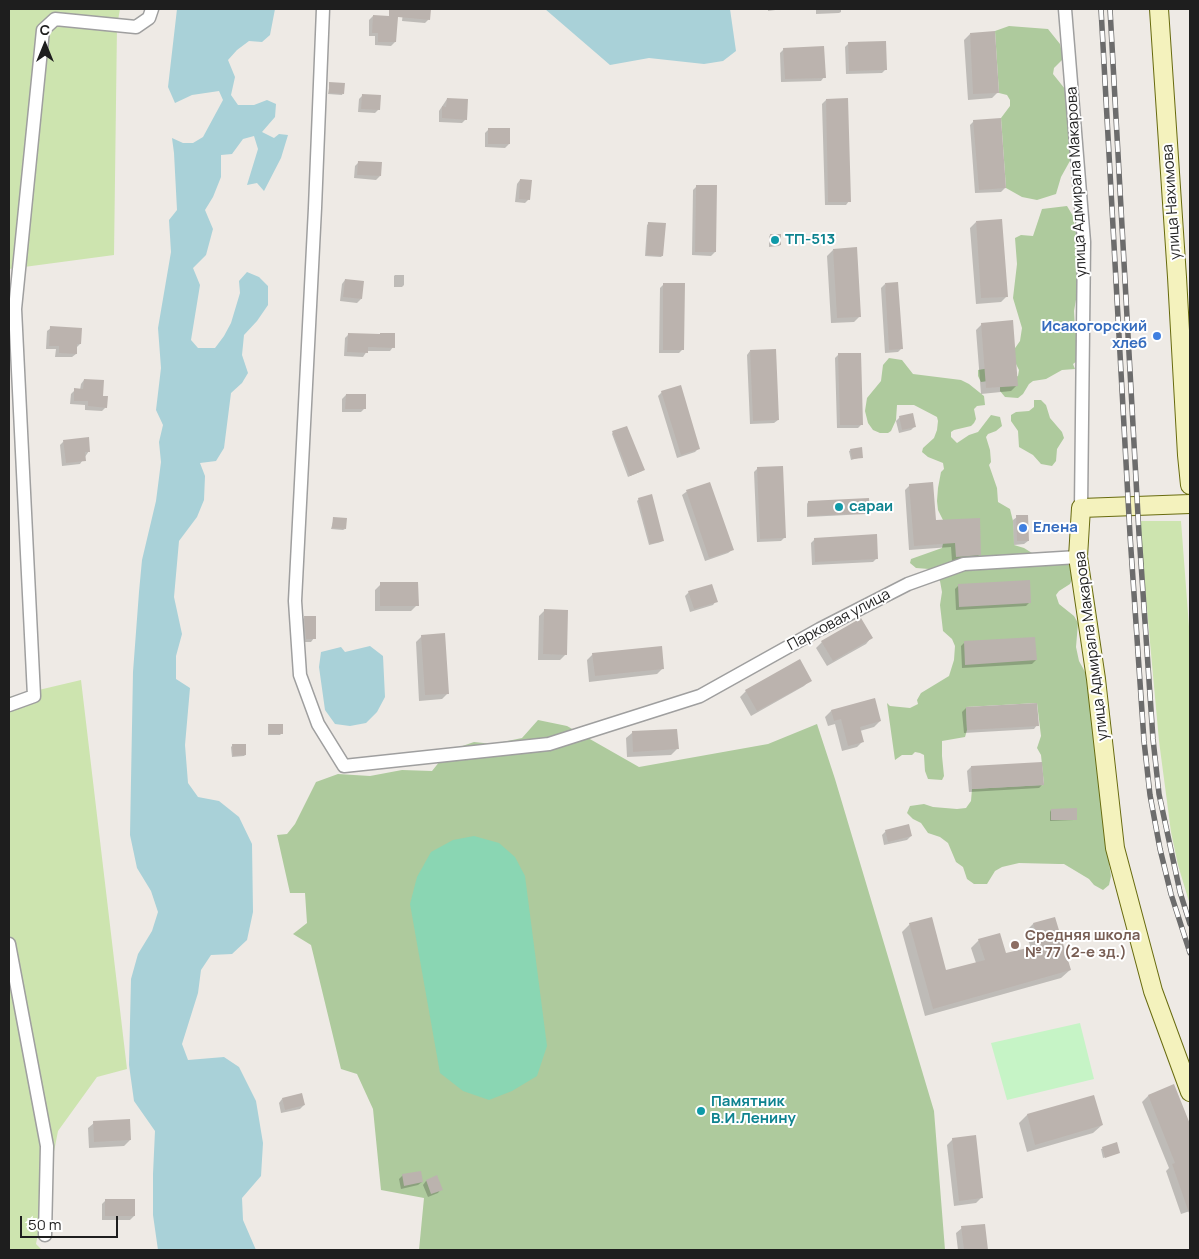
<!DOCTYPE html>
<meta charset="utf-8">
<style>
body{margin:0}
#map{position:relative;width:1199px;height:1259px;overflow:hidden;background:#eeeae5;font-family:Manrope,sans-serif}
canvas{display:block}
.frame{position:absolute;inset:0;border:10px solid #1e1e1e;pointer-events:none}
.north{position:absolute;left:20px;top:20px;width:50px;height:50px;-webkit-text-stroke:4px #fff;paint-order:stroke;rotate:0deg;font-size:14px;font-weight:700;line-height:20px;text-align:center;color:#1e1e1e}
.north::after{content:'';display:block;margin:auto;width:18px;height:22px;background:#1e1e1e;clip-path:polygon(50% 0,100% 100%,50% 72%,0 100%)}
.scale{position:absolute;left:20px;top:1216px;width:98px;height:22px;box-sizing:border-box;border:2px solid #1e1e1e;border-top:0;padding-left:6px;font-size:15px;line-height:18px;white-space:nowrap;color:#1e1e1e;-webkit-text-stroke:4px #fff;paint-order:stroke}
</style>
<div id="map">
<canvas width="1199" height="1259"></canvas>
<div class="frame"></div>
<div class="north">С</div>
<div class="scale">50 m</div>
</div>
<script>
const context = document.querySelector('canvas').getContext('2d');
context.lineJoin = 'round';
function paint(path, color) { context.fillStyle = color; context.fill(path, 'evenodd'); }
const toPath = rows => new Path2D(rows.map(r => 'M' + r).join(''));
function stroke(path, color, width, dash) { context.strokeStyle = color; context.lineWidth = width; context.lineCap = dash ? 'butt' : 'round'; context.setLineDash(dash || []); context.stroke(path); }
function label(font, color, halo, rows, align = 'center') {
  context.font = font + ' Manrope,sans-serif'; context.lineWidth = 4; context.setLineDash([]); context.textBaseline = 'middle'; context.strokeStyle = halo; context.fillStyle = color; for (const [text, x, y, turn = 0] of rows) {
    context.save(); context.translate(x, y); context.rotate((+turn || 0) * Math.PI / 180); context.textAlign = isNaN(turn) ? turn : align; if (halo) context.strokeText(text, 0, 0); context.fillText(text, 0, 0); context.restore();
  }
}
paint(toPath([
 [9,9,120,9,117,26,114,255,9,269],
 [1139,521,1181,521,1190,640,1190,905,1178,865,1171,832,1159,741],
 [81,680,127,1069,97,1077,58,1131,36,1244,42,1250,9,1250,9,697]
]), '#cde4af');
paint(toPath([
 [1009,26,1048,29,1060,44,1062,53,1062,60,1054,68,1053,74,1065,89,1071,159,1061,177,1056,194,1037,200,1022,197,1006,188,1001,118,1010,106,1010,100,1007,95,999,93,995,31],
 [1067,206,1073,216,1077,239,1077,294,1074,311,1075,329,1078,340,1077,361,1073,364,1075,369,1062,370,1046,379,1033,381,1029,384,1023,394,1018,398,1005,397,1000,391,1000,385,995,380,981,382,978,376,978,370,990,368,1013,378,1018,376,1019,370,1013,358,1013,351,1020,341,1022,328,1013,298,1017,264,1015,238,1021,235,1033,236,1042,209],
 [889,358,902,360,913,374,961,380,969,384,984,396,985,405,977,406,974,409,976,419,974,423,971,426,954,430,951,432,951,437,957,443,969,435,978,432,991,415,1000,417,1002,426,996,431,988,434,986,437,990,450,991,462,989,465,997,488,998,502,1010,509,1013,521,1014,545,1024,548,1032,553,1061,553,1069,563,1072,571,1072,580,1070,584,1059,591,1056,595,1059,604,1074,616,1078,623,1076,647,1079,661,1090,681,1113,855,1109,863,1111,876,1109,885,1103,890,1094,885,1089,879,1064,864,1059,864,1019,863,1002,867,995,871,987,884,974,884,967,879,963,867,956,862,948,843,940,837,928,833,921,823,913,819,907,813,910,806,924,804,933,807,957,809,966,808,971,801,972,789,1044,785,1041,755,1037,748,1041,736,1037,703,966,707,967,730,965,737,942,741,942,756,944,776,942,780,928,779,925,771,924,755,920,753,915,752,912,755,902,755,895,760,887,703,890,706,910,708,918,704,917,700,921,693,949,676,954,660,955,646,952,639,943,631,940,605,942,592,940,581,929,569,916,568,910,563,911,559,942,548,944,539,944,522,938,510,937,501,938,488,941,472,944,469,943,463,928,457,922,452,923,448,934,438,937,430,938,421,937,417,914,405,897,405,896,420,891,431,888,433,880,433,873,430,868,423,865,411,867,398,881,381,883,365],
 [1034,400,1041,400,1046,405,1050,418,1062,432,1064,438,1057,449,1056,461,1052,466,1041,464,1033,455,1019,447,1018,431,1011,421,1011,415,1016,412,1029,411,1034,407],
 [538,720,567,726,639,767,768,744,817,724,835,779,934,1111,945,1250,419,1250,424,1198,381,1190,373,1109,357,1074,341,1069,311,945,293,934,307,923,305,893,290,893,277,835,287,834,295,824,316,782,338,774,370,776,402,770,432,771,448,751,474,742,493,744,522,738]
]), '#aeca9d');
paint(toPath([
 [1080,1023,1094,1079,1007,1100,991,1043]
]), '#c6f4c6');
paint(toPath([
 [474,836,499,843,515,857,525,876,547,1046,537,1076,512,1091,489,1100,463,1091,440,1073,410,904,417,877,431,852,453,840]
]), '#8ad6b3');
paint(toPath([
 [177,9,275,9,270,35,262,42,249,41,237,50,228,60,235,77,231,95,238,105,254,105,267,100,276,104,275,117,262,132,274,138,279,134,288,135,281,158,264,191,257,183,247,185,258,149,254,136,243,139,232,154,221,155,221,177,213,197,205,210,213,229,206,255,193,268,200,285,191,340,198,348,215,348,224,336,231,323,240,293,239,281,247,272,259,277,268,286,268,305,257,321,244,335,242,355,248,373,242,383,231,393,224,448,216,461,200,463,205,476,204,500,197,517,179,541,174,597,182,634,176,656,176,679,190,688,185,745,188,783,198,797,219,801,239,817,252,844,253,912,247,940,232,954,211,955,201,970,198,993,182,1044,188,1060,224,1057,239,1067,256,1101,263,1143,261,1176,242,1198,243,1220,256,1250,158,1250,153,1215,153,1174,155,1131,134,1101,129,1065,131,979,138,954,152,931,158,912,151,891,137,868,130,835,133,672,139,592,142,560,156,501,161,462,159,442,163,425,156,410,161,368,158,328,171,252,169,220,177,210,174,153,172,138,183,143,193,143,203,137,223,100,219,91,192,95,175,103,168,87],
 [545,9,730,9,736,51,723,61,704,64,649,58,610,65],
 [370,646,383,656,385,697,377,712,366,723,350,726,335,724,325,710,319,667,321,652,341,647,345,652]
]), '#a9d1d8');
paint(toPath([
 [406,9,429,10,429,19,425,23,402,21,403,12],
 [768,9,783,9,768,11],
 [816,9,841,9,841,12,839,13,816,14],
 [373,16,395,42,391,46,375,45,375,36,369,36,369,20],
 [970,34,998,92,992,98,968,100,964,40],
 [849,43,886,69,882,73,846,74,845,47],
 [784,49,824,77,821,81,781,82,780,53],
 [330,83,343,93,342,95,328,94],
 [363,95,379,109,375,113,358,112,359,99],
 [447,99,466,119,462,123,439,122,439,111],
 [826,100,849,201,846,205,825,205,822,104],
 [974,121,1005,188,1001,192,975,193,970,125],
 [489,129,509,144,505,148,485,147,485,133],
 [359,162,380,176,376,180,354,178,355,166],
 [520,180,529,199,525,203,515,202,517,184],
 [697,186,715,252,711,256,692,255,693,190],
 [976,222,1007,296,1001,302,976,304,970,228],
 [649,223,662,256,661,257,645,256,647,225],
 [770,235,780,245,779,246,769,247,769,237],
 [833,250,860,316,854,322,831,323,827,256],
 [395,275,404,275,404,285,402,287,394,287,394,276],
 [345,280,361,299,357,303,340,301,342,284],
 [664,284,683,349,679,353,659,353,660,288],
 [885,284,902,348,898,352,885,353,881,288],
 [982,324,1017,385,1011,391,981,394,976,330],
 [51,328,80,344,76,348,76,354,72,357,55,357,56,349,46,349,47,331],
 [349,334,379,335,393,347,390,351,367,351,363,357,344,356,345,338],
 [750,351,778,420,774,423,750,424,747,355],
 [839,354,862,424,858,428,837,428,835,358],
 [84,380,102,397,106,407,102,411,85,410,85,405,70,404,71,394,75,390,80,390,81,384],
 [662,392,699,448,695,452,677,458,658,396],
 [346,395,365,408,361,412,342,412,342,399],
 [900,417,914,427,911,430,899,433,896,421],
 [613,432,642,471,628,477,612,434],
 [64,441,89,451,80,464,62,466,60,445],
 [851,450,862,457,851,460,849,451],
 [758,468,785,537,781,541,757,542,754,472],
 [709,484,732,550,728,553,705,561,682,495,686,492],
 [910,485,935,521,980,554,975,559,952,561,951,547,909,550,905,490],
 [639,499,663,540,661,542,649,545,637,501],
 [808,502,869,513,867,514,807,517,807,504],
 [1017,517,1028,541,1024,544,1014,545,1013,520],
 [334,518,345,529,343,530,331,529],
 [815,539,877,558,873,562,812,565,811,543],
 [381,584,417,605,411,611,375,611,375,590],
 [959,585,1030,602,1026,606,956,610,955,589],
 [689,592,716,601,713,605,690,612,685,596],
 [545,610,566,654,560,660,538,660,539,616],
 [305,617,314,638,311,642,302,642,301,621],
 [422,636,448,693,442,699,419,701,416,642],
 [871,638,866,644,827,666,816,648,822,642],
 [964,643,1036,660,1032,664,962,668,961,646],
 [593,654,663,668,657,674,589,682,587,660],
 [810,680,804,686,751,716,740,697,746,691],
 [1036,704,1037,725,1034,729,964,733,962,712,966,708],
 [831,711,880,721,874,727,860,731,863,741,857,747,842,751,835,724,828,726,825,717],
 [269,725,282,733,280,735,268,735,268,727],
 [632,733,677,749,671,755,627,757,626,738],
 [233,745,245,755,244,756,232,757,231,747],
 [971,767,1042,785,1039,788,969,792,967,771],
 [1051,810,1076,819,1074,820,1050,821,1050,812],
 [886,831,911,836,907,840,884,845,882,835],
 [1054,919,1070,970,1061,978,925,1016,902,932,910,924,945,971,976,963,971,948,979,940,1005,955,1031,948,1025,932,1033,924],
 [1174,1086,1190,1128,1190,1211,1181,1214,1166,1171,1169,1168,1142,1102,1148,1096],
 [1093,1096,1102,1125,1093,1133,1027,1152,1019,1123,1027,1115],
 [282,1099,304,1105,300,1109,281,1113,279,1103],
 [94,1123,130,1140,124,1146,89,1148,88,1128],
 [953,1139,982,1197,976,1203,954,1206,947,1145],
 [1116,1144,1118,1153,1103,1158,1101,1149],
 [403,1175,422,1182,418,1185,401,1189,399,1179],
 [436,1177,441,1189,438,1193,428,1197,423,1185,426,1181],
 [106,1200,134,1216,130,1220,102,1220,102,1204],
 [984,1225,987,1250,958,1250,956,1233,962,1228]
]), '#0003');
paint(toPath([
 [389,9,431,9,430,20,398,17,396,42,378,42,378,33,372,33,373,15,389,16],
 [995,31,999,93,973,94,970,33],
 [886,41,887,70,849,71,848,42],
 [824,46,826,78,785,79,783,48],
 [329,82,345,83,344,94,329,93],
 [362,94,381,95,380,110,361,109],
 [447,98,468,99,467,120,442,118,442,106,446,107],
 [848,98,851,202,828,202,826,99],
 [1001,118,1006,188,979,190,973,120],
 [488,128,510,128,510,144,488,144],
 [358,161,382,162,381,176,357,175],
 [520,179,532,180,530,200,519,199],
 [696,185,717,185,716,252,695,252],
 [1002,219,1008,297,981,298,976,221],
 [648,222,666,223,663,256,646,255],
 [770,234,781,234,781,245,770,246],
 [857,247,861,317,837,318,833,249],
 [345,279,364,281,362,299,343,297],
 [898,282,903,349,889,350,885,283],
 [663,283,685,283,684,350,663,350],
 [1013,320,1018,386,986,388,981,323],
 [50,326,82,328,81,344,77,344,77,354,59,353,59,346,49,346],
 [348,333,380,334,380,333,395,333,395,348,368,347,368,353,347,352],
 [776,349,779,420,753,421,750,350],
 [838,353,861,353,863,425,840,425],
 [84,379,104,380,103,396,108,396,107,408,88,406,88,401,74,401,74,388,83,389],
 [681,385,700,449,681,455,661,391],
 [346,394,366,394,366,409,345,409],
 [913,413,916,427,902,430,899,416],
 [627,426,645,470,630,476,612,431],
 [89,437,90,452,85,452,86,461,66,463,63,440],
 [862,447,863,458,852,459,850,449],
 [783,466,786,538,760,539,757,467],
 [710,482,734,550,709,558,686,490],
 [933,482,936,520,980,518,981,555,956,557,955,543,914,546,909,484],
 [652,494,664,541,650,544,638,498],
 [869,498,870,513,808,516,808,501],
 [1016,515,1028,515,1029,541,1017,541],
 [333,517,347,518,346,529,332,528],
 [877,534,878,559,815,562,814,538],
 [1030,580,1031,603,959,607,958,584],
 [380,582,418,582,419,606,380,606],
 [712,584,718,602,694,609,688,591],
 [544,609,568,610,567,655,543,654],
 [304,616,316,616,316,639,306,639],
 [861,618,873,638,833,661,821,641],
 [445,633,449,694,425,695,421,635],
 [1035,637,1037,660,965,665,964,641],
 [662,646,664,669,595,676,592,653],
 [800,659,812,681,757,711,745,690],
 [875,698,881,721,860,727,864,742,848,746,841,719,834,721,831,710],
 [1037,703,1039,726,967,730,966,707],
 [268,724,283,724,283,734,269,734],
 [677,729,679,749,633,752,632,731],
 [232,744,246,744,246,755,233,756],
 [1042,762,1044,785,972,789,971,766],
 [1077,808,1077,820,1051,820,1051,809],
 [909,824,912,836,888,842,885,830],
 [932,917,946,970,985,960,978,939,1000,933,1006,953,1040,945,1033,923,1055,917,1071,970,933,1009,909,923],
 [1174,1084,1190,1124,1190,1213,1189,1213,1172,1164,1175,1163,1148,1095],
 [302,1093,305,1105,285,1110,282,1098],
 [1094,1095,1103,1125,1035,1145,1027,1114],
 [130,1119,131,1140,94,1142,93,1121],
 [976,1135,983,1198,959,1201,952,1138],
 [1117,1142,1120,1153,1105,1158,1102,1147],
 [421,1171,423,1182,404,1186,402,1174],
 [437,1175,443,1190,431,1194,426,1180],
 [105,1199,135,1199,135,1216,105,1216],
 [985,1224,988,1250,964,1250,961,1226]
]), '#bbb3ae');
const street = toPath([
 [323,9,315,208,295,601,300,675,318,724,344,766,549,744,700,696,820,629,908,584,964,564,1078,557],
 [1065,9,1084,242,1081,508],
 [9,705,34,696,15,309,43,30,55,19,136,27,149,18,152,9],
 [9,944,47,1146,45,1235]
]);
const secondary = toPath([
 [1159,9,1177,277,1187,455,1190,485],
 [1190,504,1081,508,1078,557,1096,679,1115,848,1153,991,1190,1092]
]);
stroke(street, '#9f9f9f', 15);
stroke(secondary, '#686b0f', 20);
stroke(street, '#fff', 12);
stroke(secondary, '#f4f2bd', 18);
const rail = toPath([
 [1101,9,1130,535,1144,741,1150,795,1160,849,1171,894,1190,953],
 [1110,9,1139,534,1153,739,1159,794,1180,892,1190,924]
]);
stroke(rail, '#6c6c6c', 5.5);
stroke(rail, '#fff', 4, [11]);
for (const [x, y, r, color] of [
 [775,240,5,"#0f9aa8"],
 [1157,336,5,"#3f7fe0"],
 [839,507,5,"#0f9aa8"],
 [1023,528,5,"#3f7fe0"],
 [1015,945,5,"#8d6e63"],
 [701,1111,5,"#0f9aa8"]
]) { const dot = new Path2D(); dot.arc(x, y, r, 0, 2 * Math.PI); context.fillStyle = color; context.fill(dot); stroke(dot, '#fff', 2); }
label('15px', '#1e1e1e', '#fff', [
 ["улица Адмирала Макарова",1077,182,-93],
 ["улица Нахимова",1172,202,-94],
 ["Парковая улица",839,620,-28],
 ["улица Адмирала Макарова",1092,646,-97]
]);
label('bold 15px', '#0d838f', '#fff', [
 ["ТП-513",785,240],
 ["сараи",849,507],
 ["Памятник",711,1102],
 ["В.И.Ленину",711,1119]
], 'left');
label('bold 15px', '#366cbe', '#fff', [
 ["Исакогорский",1147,327],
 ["хлеб",1147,344],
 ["Елена",1033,528,"left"]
], 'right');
label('bold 15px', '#785e54', '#fff', [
 ["Средняя школа",1025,936],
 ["№ 77 (2-е зд.)",1025,953]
], 'left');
</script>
